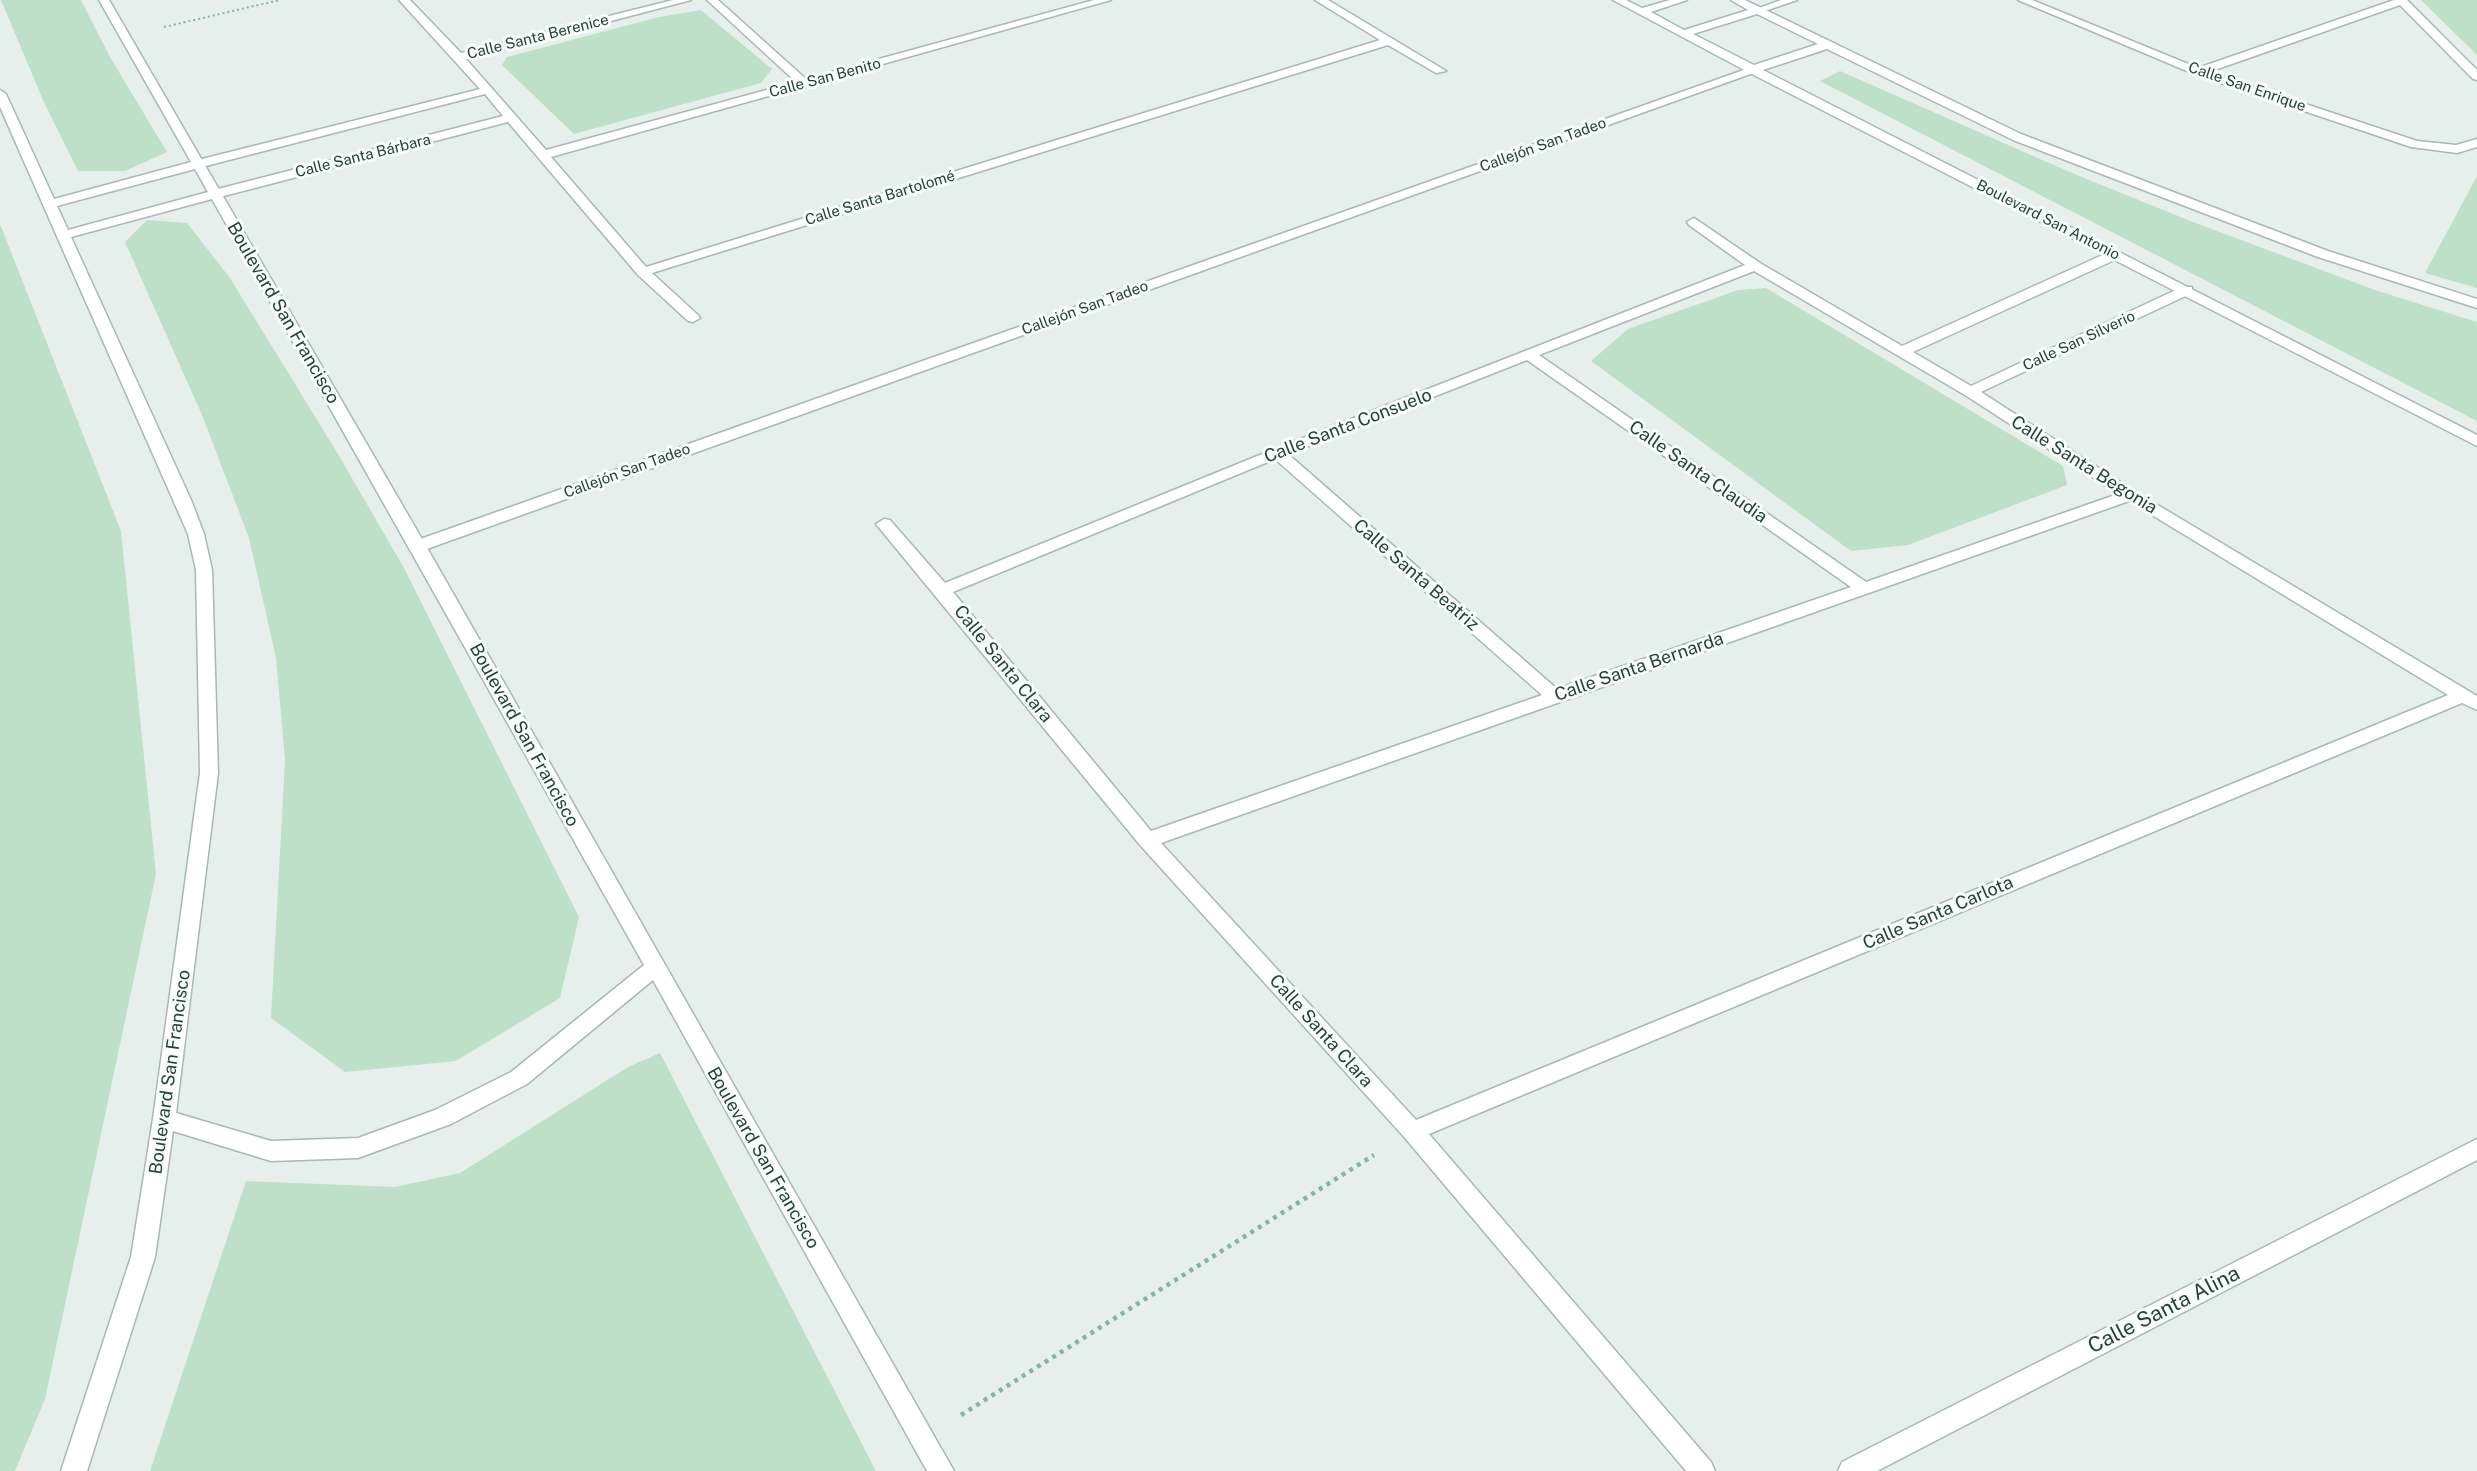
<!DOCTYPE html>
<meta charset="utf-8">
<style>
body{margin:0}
canvas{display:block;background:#e6efeb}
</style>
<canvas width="2477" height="1471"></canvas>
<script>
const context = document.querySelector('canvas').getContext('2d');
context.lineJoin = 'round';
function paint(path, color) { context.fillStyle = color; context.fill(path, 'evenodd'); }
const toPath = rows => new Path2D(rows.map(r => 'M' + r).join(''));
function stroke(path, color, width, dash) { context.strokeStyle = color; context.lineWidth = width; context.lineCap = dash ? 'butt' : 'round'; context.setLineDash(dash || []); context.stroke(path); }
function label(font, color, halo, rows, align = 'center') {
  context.font = font + ' "Public Sans",sans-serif'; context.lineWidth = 6; context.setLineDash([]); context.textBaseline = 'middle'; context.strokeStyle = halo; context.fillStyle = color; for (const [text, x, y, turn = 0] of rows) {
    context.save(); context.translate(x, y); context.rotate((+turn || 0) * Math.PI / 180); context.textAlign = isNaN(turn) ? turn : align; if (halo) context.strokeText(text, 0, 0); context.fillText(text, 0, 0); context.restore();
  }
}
paint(toPath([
 [1,0,81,0,110,57,167,152,125,171,78,171,43,100],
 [2421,0,2477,0,2477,55],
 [701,10,772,69,761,83,574,134,502,65,507,57,659,17],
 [1840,71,2072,173,2193,222,2375,290,2477,322,2477,421,1820,81],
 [2477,176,2477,288,2425,273],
 [147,220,187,223,230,278,338,454,404,568,579,917,560,998,456,1061,345,1072,271,1018,285,760,276,658,249,538,202,415,125,242],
 [0,224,121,531,156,874,45,1399,15,1471,0,1471],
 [1766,288,2063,466,2067,485,1908,545,1851,551,1591,361,1628,329,1738,290],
 [660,1053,876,1471,150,1471,246,1181,395,1187,460,1173,628,1067]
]), '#bfe0c8');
const minor = toPath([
 [399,0,410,0,461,53,673,0,691,0,466,59,546,150,796,82,707,0,718,0,806,79,1094,0,1111,0,551,157,646,267,1380,40,1315,0,1328,0,1446,71,1436,73,1388,45,652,273,698,315,700,318,693,322,688,321,638,275,508,122,220,197,210,197,210,191,503,116,485,94,198,168,194,167,194,161,480,89,399,0],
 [1781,0,1797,0,1756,14,1751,11,1781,0],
 [2018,0,2032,0,2198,68,2394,0,2407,0,2477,70,2477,80,2473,79,2400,5,2209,72,2417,141,2456,145,2477,139,2477,147,2457,153,2411,147,2194,74,2018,0],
 [1752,67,1758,70,1756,72,424,550,418,551,410,546,412,542,1752,67],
 [1694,218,1760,263,1902,346,2109,252,2119,252,2119,258,1913,352,1971,386,2182,287,2192,287,2192,293,1981,392,2136,492,2477,696,2477,710,2462,703,1429,1134,1711,1462,1715,1471,1686,1471,1405,1138,1140,845,876,524,884,519,890,520,945,583,1272,450,1745,265,1689,225,1687,222,1694,218],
 [1754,271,1965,395,2118,494,1866,582,1539,355,1754,271],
 [1527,360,1851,587,1557,689,1288,454,1527,360],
 [1275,459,1542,695,1151,831,953,592,1275,459],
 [2129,501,2448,695,1416,1120,1161,843,2129,501],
 [2477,1139,2477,1160,1877,1471,1838,1471,1842,1462,2477,1139]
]);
const tertiary = toPath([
 [99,0,109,0,426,546,954,1471,927,1471,653,980,527,1084,451,1124,358,1158,271,1161,173,1131,155,1257,87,1471,61,1471,131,1257,153,1119,200,773,196,570,188,534,0,107,0,90,6,94,54,199,191,162,99,0],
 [195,169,208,192,68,230,57,206,195,169],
 [212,199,644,965,511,1072,435,1110,358,1138,271,1141,176,1113,218,773,212,570,204,534,191,500,71,237,212,199],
 [1613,0,1626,0,1642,8,1670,0,1687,0,1651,12,1684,30,1748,10,1731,0,1745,0,2021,134,2328,251,2477,299,2477,308,2318,257,2013,140,1827,49,1763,70,2477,435,2477,446,1748,72,1613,0],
 [1757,14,1818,44,1754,65,1693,34,1757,14]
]);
stroke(minor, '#a8b8b2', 3);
stroke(tertiary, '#a8b8b2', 3);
stroke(toPath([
 [164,27,280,0]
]), '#86b3a5', 2, [2, 3]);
stroke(toPath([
 [961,1415,1374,1155]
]), '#86b3a5', 4.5, [4, 5]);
paint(minor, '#fff');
paint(tertiary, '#fff');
label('15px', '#24423a', '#f7fbf9', [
 ["Calle Santa Berenice",538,37,-14],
 ["Calle San Benito",825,78,-15],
 ["Calle San Enrique",2247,87,19],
 ["Callejón San Tadeo",1543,145,-20],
 ["Calle Santa Bárbara",363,156,-14],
 ["Calle Santa Bartolomé",880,198,-17],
 ["Boulevard San Antonio",2048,220,27],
 ["Callejón San Tadeo",1085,308,-20],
 ["Calle San Silverio",2079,341,-25],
 ["Callejón San Tadeo",627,471,-20]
]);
label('18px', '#24423a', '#f7fbf9', [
 ["Boulevard San Francisco",283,313,60],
 ["Calle Santa Consuelo",1348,426,-21],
 ["Calle Santa Begonia",2084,465,32],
 ["Calle Santa Claudia",1698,472,35],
 ["Calle Santa Beatriz",1416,575,41],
 ["Calle Santa Clara",1003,664,51],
 ["Calle Santa Bernarda",1639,667,-19],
 ["Boulevard San Francisco",524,735,61],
 ["Calle Santa Carlota",1938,913,-23],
 ["Calle Santa Clara",1321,1031,48],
 ["Boulevard San Francisco",170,1072,-82],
 ["Boulevard San Francisco",763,1158,60]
]);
label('21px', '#24423a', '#f7fbf9', [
 ["Calle Santa Alina",2164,1310,-27]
]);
</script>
